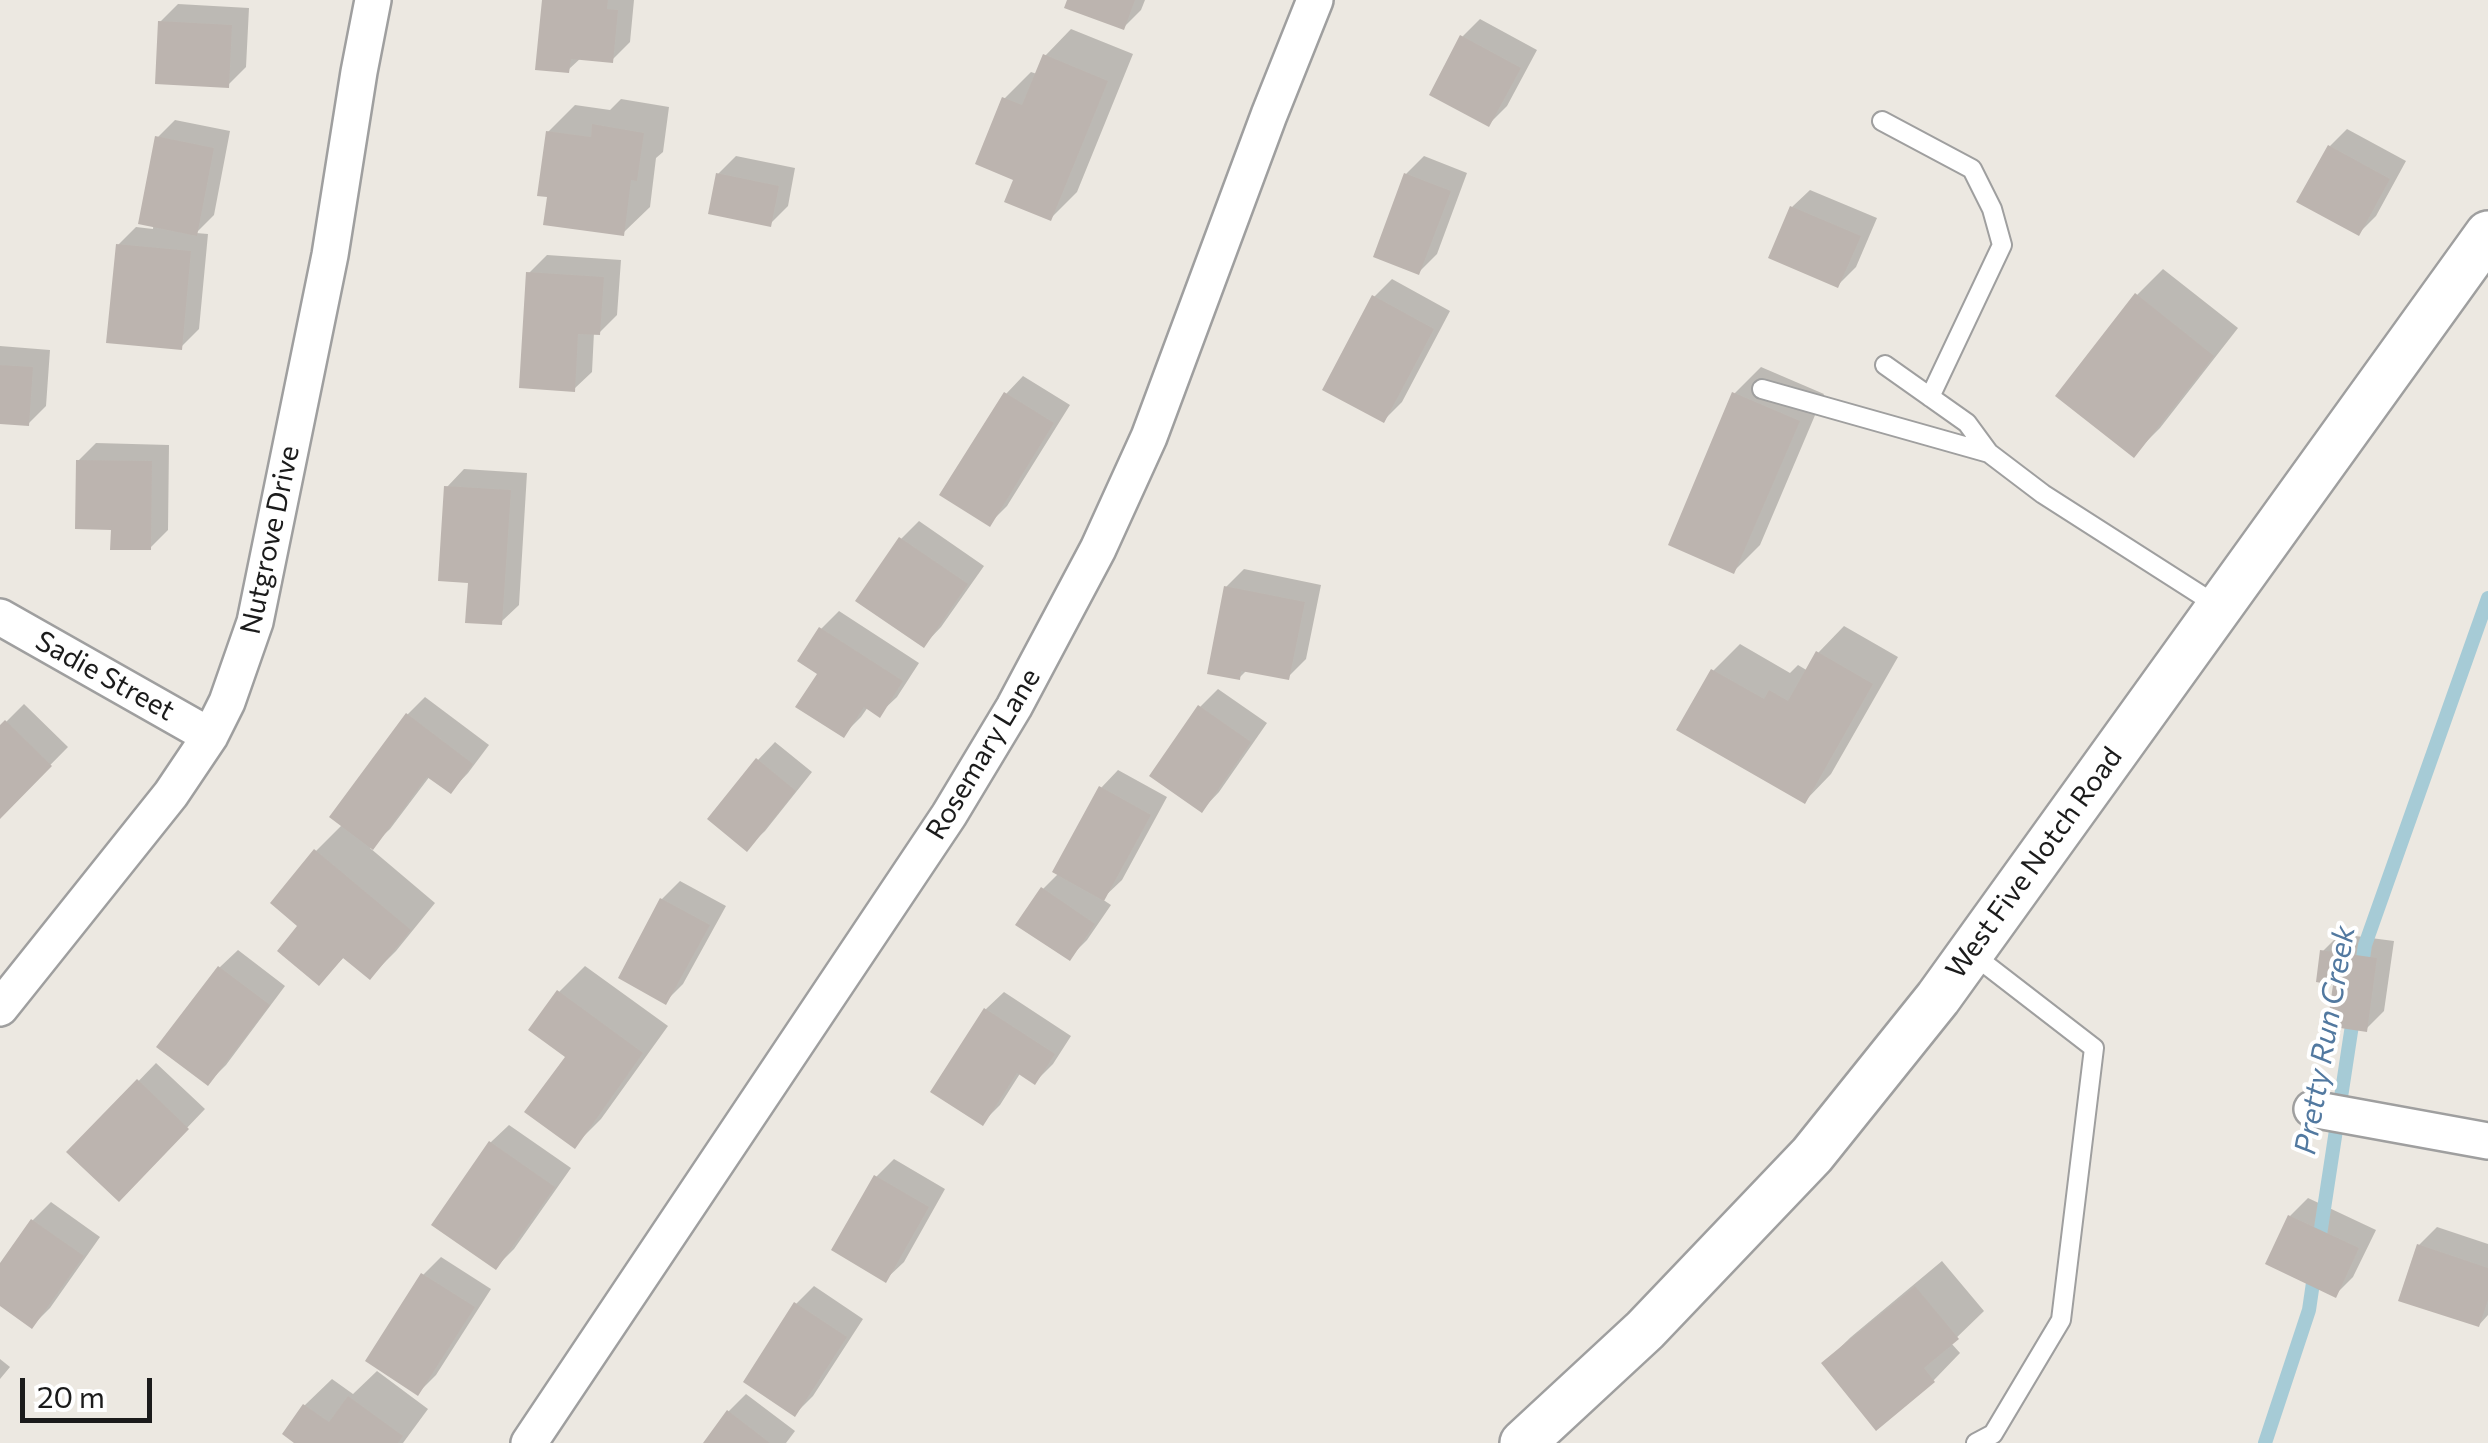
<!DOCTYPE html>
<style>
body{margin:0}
#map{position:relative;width:2488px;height:1443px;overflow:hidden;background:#ece8e1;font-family:Commissioner,sans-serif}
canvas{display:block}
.scale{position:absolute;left:20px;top:1378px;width:132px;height:45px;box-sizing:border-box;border:5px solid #1b1b1b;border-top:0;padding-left:12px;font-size:30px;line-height:35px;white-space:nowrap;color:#1b1b1b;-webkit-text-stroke:8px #fff;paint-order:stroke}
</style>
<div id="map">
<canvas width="2488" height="1443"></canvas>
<div class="scale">20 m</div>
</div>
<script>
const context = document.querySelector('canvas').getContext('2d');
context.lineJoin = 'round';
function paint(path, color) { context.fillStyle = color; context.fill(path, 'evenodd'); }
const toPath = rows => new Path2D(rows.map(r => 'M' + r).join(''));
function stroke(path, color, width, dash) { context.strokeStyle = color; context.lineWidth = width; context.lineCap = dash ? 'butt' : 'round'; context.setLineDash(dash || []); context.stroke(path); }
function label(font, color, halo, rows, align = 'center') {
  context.font = font + ' Commissioner,sans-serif'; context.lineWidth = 8; context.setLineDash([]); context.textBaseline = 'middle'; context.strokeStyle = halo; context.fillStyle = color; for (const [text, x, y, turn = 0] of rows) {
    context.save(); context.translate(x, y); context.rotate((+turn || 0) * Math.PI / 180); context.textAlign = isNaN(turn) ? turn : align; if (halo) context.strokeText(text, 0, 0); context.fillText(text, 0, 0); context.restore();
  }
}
paint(toPath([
 [545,0,634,0,630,42,612,60,582,57,568,70],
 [1070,0,1145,0,1141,10,1123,28],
 [178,4,249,8,246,67,228,85,160,22],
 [1480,19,1537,50,1507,106,1489,124,1462,37],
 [1071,29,1133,54,1077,192,1051,218,1004,99,1031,72,1037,74,1045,56],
 [621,99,669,107,663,152,656,158,650,207,623,233,550,195,548,132,575,105,610,110],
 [175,120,230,131,214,215,196,233,208,234,199,329,181,347,118,245,136,227,153,229,157,138],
 [2347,129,2406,161,2376,216,2359,233,2330,146],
 [736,156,795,168,788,206,770,224,718,174],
 [1424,156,1467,173,1437,254,1419,272,1406,174],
 [1810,190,1877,218,1856,267,1838,285,1792,207],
 [547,255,621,260,617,315,599,333,594,332,592,372,574,389,529,273],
 [2163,269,2238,328,2160,428,2133,455,2137,295],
 [1392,279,1450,311,1402,402,1384,420,1374,297],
 [0,346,50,350,46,406,28,424,0,422],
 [1761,367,1824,394,1760,545,1734,571,1735,393],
 [1023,376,1070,405,1007,506,989,524,1006,394],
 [96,443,169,445,168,530,150,548,113,527,78,461],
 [464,469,527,473,519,605,501,622,471,581,447,487],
 [919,521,984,566,941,627,924,645,901,539],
 [1244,569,1321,585,1306,659,1288,677,1248,669,1239,678,1226,587],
 [839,611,919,663,897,697,879,714,868,707,861,717,843,735,820,673,821,629],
 [1844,626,1898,657,1831,774,1805,801,1713,671,1740,644,1790,673,1798,665,1808,671,1818,653],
 [1218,689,1267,723,1219,792,1202,810,1200,707],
 [425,697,489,745,468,773,451,791,430,776,390,829,370,848,435,903,396,951,370,977,345,956,319,983,301,925,316,851,343,824,408,714],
 [24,704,68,747,0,816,0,728],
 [775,742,812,772,765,831,747,848,758,760],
 [1118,770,1167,797,1122,880,1102,899,1111,905,1087,940,1069,958,1043,889,1059,873,1101,788],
 [680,881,726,906,683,984,665,1002,621,977,662,899],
 [2340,934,2394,941,2384,1011,2366,1029,2336,982,2322,952],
 [238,950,285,986,226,1065,208,1083,160,1046,220,967],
 [585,966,668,1026,601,1119,574,1146,559,992],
 [1004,992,1071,1036,1053,1064,1035,1082,1021,1072,1000,1105,982,1123,934,1091,986,1009],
 [156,1063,205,1109,119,1199,70,1152],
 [509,1125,571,1168,514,1249,496,1267,435,1224,491,1142],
 [894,1159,945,1189,904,1262,886,1279,876,1177],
 [2308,1198,2376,1230,2353,1277,2335,1295,2290,1216],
 [51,1202,100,1237,50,1308,32,1326,0,1303,0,1267,33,1220],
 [2437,1227,2488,1244,2488,1315,2479,1325,2419,1245],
 [441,1257,491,1289,436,1375,418,1393,423,1275],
 [1942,1261,1984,1311,1951,1343,1960,1353,1934,1380,1876,1427,1824,1363,1851,1337],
 [814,1286,863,1319,813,1396,795,1414,796,1304],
 [0,1359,10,1367,0,1379],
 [377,1371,428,1409,403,1443,298,1443,285,1433,305,1405,332,1379,353,1394],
 [746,1394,795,1431,786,1443,706,1443,728,1412]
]), '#0003');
stroke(toPath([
 [2361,971,2365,945,2488,598],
 [2318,1248,2354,1012],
 [2265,1443,2309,1310,2315,1269]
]), '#a6cbd6', 14);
paint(toPath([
 [542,0,608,0,607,9,618,10,613,63,571,59,569,73,535,70],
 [1067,0,1135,0,1124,30,1064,8],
 [158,21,232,25,229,88,155,84],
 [1460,35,1521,68,1489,127,1429,95],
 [1043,54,1108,81,1051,221,1004,202,1013,180,975,164,1002,97,1022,105],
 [592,124,644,133,637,181,631,180,624,236,543,225,547,197,537,196,546,131,591,137],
 [155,136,214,148,197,236,138,224],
 [2328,145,2390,179,2359,236,2296,202],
 [716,173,779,186,771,227,708,214],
 [1404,173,1451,191,1419,275,1373,257],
 [1790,206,1861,236,1838,288,1768,258],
 [116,244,191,251,182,350,106,343],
 [526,272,604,277,600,335,578,334,575,392,519,388],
 [2135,293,2214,356,2134,458,2055,396],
 [1372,295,1434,329,1384,423,1322,390],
 [0,365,33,367,29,426,0,424],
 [1004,392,1054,423,990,527,939,495],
 [1732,392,1800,421,1734,574,1668,545],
 [76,460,152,461,151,550,110,550,111,530,75,529],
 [444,486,511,490,502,625,465,623,468,583,438,581],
 [899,537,968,584,924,648,855,601],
 [1224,586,1305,602,1289,680,1241,671,1240,680,1207,674],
 [819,627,903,681,880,718,864,707,844,738,795,707,817,674,797,661],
 [1816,651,1873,684,1805,804,1676,730,1711,669,1764,699,1769,690,1788,701],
 [1198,705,1251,742,1202,813,1149,776],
 [406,713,473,764,451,794,427,777,373,850,329,817],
 [5,720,52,766,0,819,0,725],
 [756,758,796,791,747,852,707,819],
 [1099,786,1151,815,1104,901,1052,872],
 [314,849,411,930,370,980,343,958,319,986,277,951,297,926,270,903],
 [1041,887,1095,924,1070,961,1015,925],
 [660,898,710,925,666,1005,618,978],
 [2320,950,2377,958,2367,1032,2327,1026,2333,985,2316,982],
 [218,966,270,1005,208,1086,156,1047],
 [557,990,643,1053,575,1149,524,1112,565,1057,528,1030],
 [984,1008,1055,1054,1035,1085,1017,1073,983,1126,930,1092],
 [137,1079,189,1129,119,1202,66,1152],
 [489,1141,555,1187,496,1270,431,1225],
 [874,1175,929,1207,886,1283,831,1250],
 [2288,1215,2359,1248,2336,1298,2265,1264],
 [31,1219,84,1256,32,1329,0,1306,0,1263],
 [2417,1244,2488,1268,2488,1300,2479,1327,2398,1301],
 [421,1273,475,1307,418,1396,365,1361],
 [1915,1286,1959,1339,1924,1368,1935,1382,1876,1431,1821,1363],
 [794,1302,847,1337,795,1417,743,1382],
 [348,1396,403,1436,398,1443,294,1443,282,1434,303,1404,329,1422],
 [727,1410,770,1443,703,1443]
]), '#bcb4af');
const service = toPath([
 [1882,121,1972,169,1992,209,2002,245,1930,397],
 [1885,365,1967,423,1989,453],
 [1762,389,1989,453,2043,494,2218,606],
 [1971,953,2094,1048,2061,1320,1993,1434,1976,1443]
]);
const minor = toPath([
 [0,617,210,736],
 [0,1008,171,794,210,736,227,702,255,622,330,255,359,72,373,0],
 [2312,1109,2488,1141],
 [529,1443,949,815,1014,707,1098,549,1149,437,1269,115,1315,0]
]);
const tertiary = toPath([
 [1523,1443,1645,1330,1812,1155,1938,998,2488,234]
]);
stroke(service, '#9f9f9f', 22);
stroke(minor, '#9f9f9f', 40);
stroke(tertiary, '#9f9f9f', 50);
stroke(service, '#fff', 18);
stroke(minor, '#fff', 35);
stroke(tertiary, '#fff', 45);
label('28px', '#1b1b1b', '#fff', [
 ["Nutgrove Drive",270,540,-78],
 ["Sadie Street",105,676,29],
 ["Rosemary Lane",983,754,-59],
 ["West Five Notch Road",2034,863,-54]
]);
label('italic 30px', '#5279a0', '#fff', [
 ["Pretty Run Creek",2325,1040,-80]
]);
</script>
